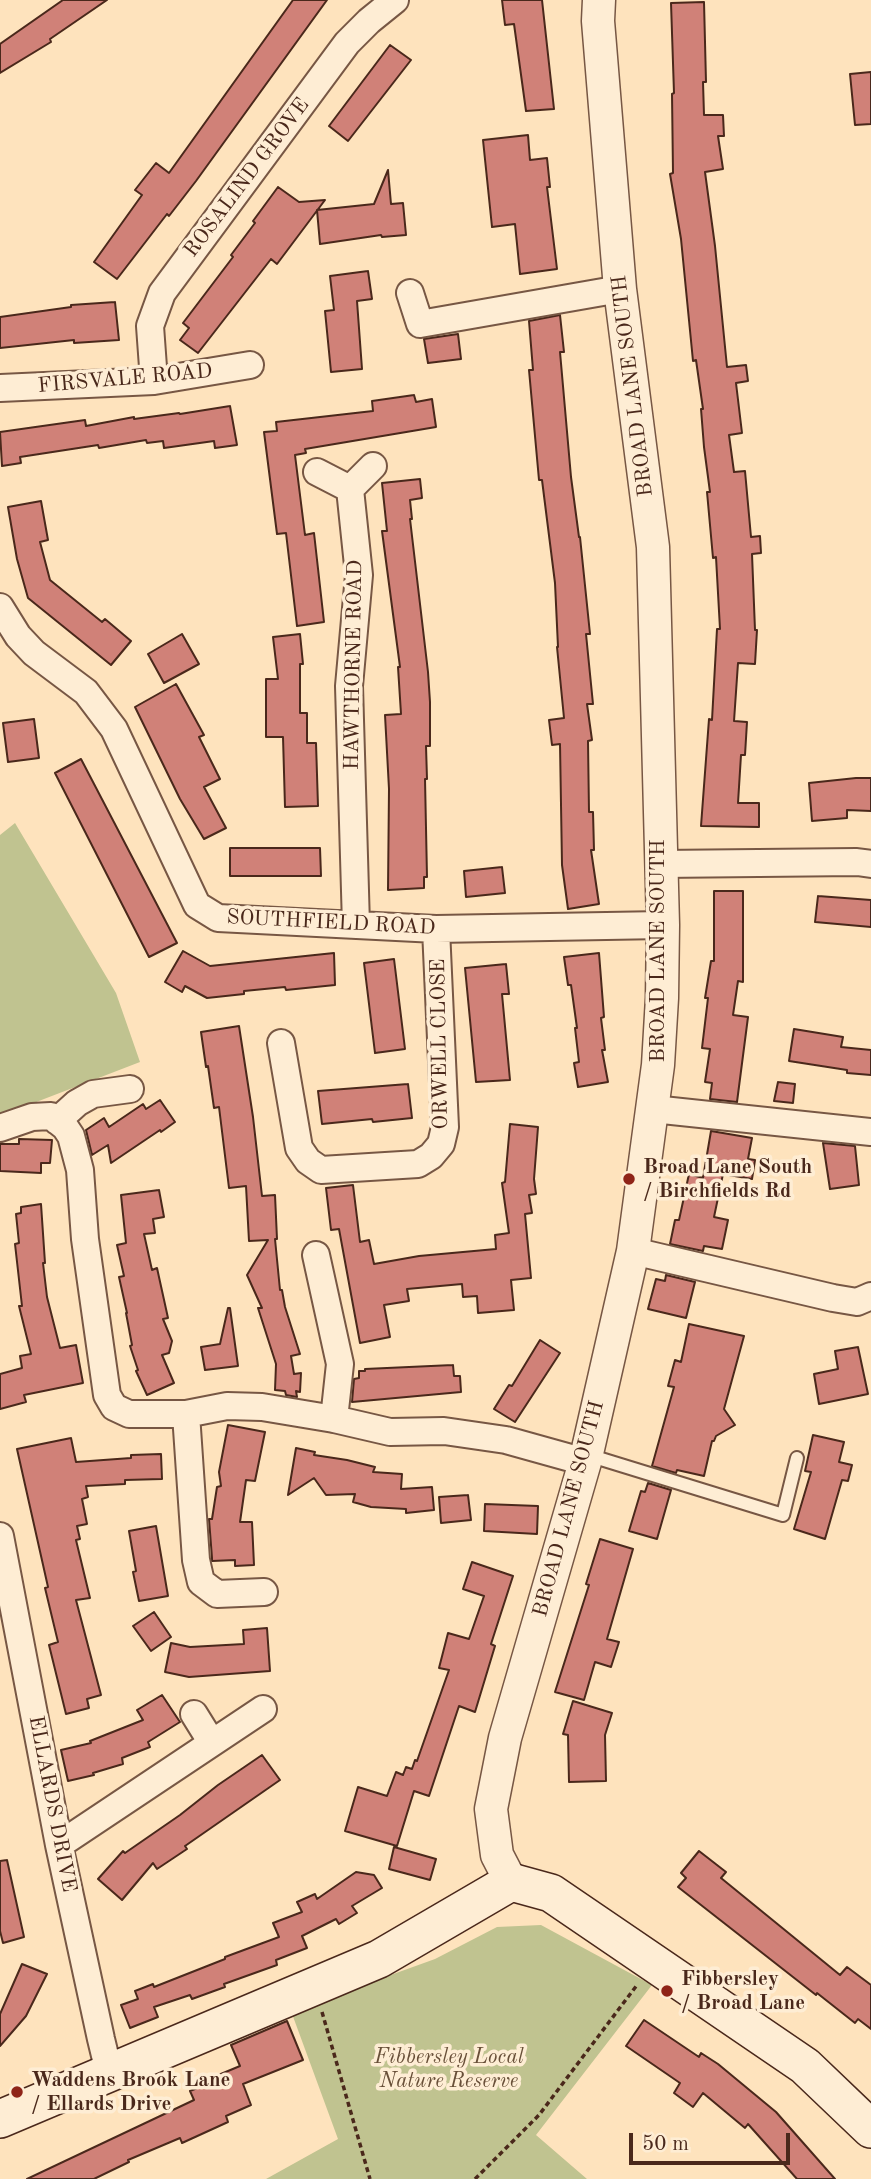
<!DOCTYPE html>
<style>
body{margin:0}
#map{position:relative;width:871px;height:2179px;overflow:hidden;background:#fee3bd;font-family:"Old Standard TT",serif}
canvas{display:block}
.scale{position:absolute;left:629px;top:2133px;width:161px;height:32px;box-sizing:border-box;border:4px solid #4a281b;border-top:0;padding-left:9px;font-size:21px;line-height:24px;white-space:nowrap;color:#4a281b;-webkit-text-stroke:5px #feedd4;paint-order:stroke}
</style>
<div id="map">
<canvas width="871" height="2179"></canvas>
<div class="scale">50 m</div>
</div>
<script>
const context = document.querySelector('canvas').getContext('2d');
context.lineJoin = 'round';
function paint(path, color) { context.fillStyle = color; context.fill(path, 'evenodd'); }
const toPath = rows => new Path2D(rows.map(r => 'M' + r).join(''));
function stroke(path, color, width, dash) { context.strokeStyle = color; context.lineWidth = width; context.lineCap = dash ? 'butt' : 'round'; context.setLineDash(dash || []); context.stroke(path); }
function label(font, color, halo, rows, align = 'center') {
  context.font = font + ' "Old Standard TT",serif'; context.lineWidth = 7; context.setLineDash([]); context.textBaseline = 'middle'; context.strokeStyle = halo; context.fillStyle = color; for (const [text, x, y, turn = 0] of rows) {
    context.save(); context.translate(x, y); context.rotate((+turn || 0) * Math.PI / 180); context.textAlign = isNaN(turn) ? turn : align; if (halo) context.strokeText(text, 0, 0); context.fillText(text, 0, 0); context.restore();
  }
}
paint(toPath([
 [15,823,116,993,140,1062,0,1116,0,835],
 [541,1925,652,1985,536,2135,587,2179,266,2179,338,2139,291,2011,435,1959,497,1927]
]), '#c0c390');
const building = toPath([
 [63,0,107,0,50,39,51,42,0,73,0,44,63,0],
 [293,0,327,0,196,181,169,216,167,214,117,279,94,262,142,195,135,190,156,163,169,173,293,0],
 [502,0,542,0,554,109,526,111,514,24,505,25,502,0],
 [704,2,706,82,703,82,704,115,723,115,724,136,718,136,723,169,705,172,715,246,727,367,746,365,748,381,736,383,742,433,729,435,734,472,745,471,751,537,760,536,761,553,752,554,755,630,757,630,755,664,738,663,734,721,747,722,745,755,741,755,738,803,759,803,759,827,701,826,709,719,712,720,717,629,720,629,716,557,713,558,707,492,710,492,704,447,701,409,703,409,696,360,693,361,681,239,670,174,673,173,672,94,674,93,671,3,704,2],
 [390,45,411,60,348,141,329,126,390,45],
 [871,72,871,124,855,125,850,74,871,72],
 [528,135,530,160,547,158,550,187,547,187,557,269,520,274,515,224,492,227,483,140,528,135],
 [388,170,391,204,403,203,406,235,382,237,381,235,320,244,317,210,374,204,388,170],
 [278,187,299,202,325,200,277,264,271,259,198,353,180,340,189,328,183,323,233,257,231,255,255,223,253,221,278,187],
 [368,271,372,299,357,301,362,369,331,372,325,311,334,310,330,276,368,271],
 [115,302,119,340,74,343,74,340,0,348,0,317,71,307,71,305,115,302],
 [560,315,564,352,560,352,571,477,579,537,580,537,590,634,586,634,593,704,587,704,592,740,588,741,589,812,593,812,594,850,591,850,599,904,568,909,562,865,560,744,552,745,549,720,564,718,557,647,558,647,555,583,542,480,539,480,529,370,533,370,529,321,560,315],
 [458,334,461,359,428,363,424,339,458,334],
 [414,395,416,402,432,399,436,427,305,449,306,453,295,455,305,535,314,533,324,622,297,626,286,533,277,534,264,432,277,431,276,422,373,411,372,401,414,395],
 [230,406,237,445,215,448,214,441,164,448,163,441,147,443,146,440,99,448,98,445,20,457,21,463,2,466,0,432,85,420,86,426,134,417,134,419,179,413,180,414,230,406],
 [420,479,422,498,410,500,412,519,410,519,428,672,430,702,430,746,426,746,427,779,425,779,427,877,424,877,424,888,388,890,389,789,385,715,401,714,398,667,400,667,382,531,387,531,382,483,420,479],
 [41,501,48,540,40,542,50,580,102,622,105,619,131,641,111,665,28,598,17,559,8,507,41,501],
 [182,634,199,664,164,683,148,654,182,634],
 [300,634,303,664,300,664,300,713,307,713,307,743,316,743,318,806,285,807,283,737,266,737,266,679,278,679,273,637,300,634],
 [176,684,204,735,199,737,220,779,204,787,226,828,204,839,180,799,135,707,176,684],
 [34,719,39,758,8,762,3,723,34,719],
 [81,759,177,943,149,957,55,773,81,759],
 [856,778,871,778,871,811,847,810,847,818,812,821,809,783,856,778],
 [230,848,320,848,321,876,230,876,230,848],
 [502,867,505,893,466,897,464,871,502,867],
 [714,891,743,891,743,982,738,981,733,1015,748,1017,737,1102,710,1099,712,1083,705,1082,710,1049,702,1048,708,998,705,998,711,961,714,961,714,891],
 [818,896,871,900,871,927,815,922,818,896],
 [183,951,210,966,334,953,335,985,286,990,285,987,244,991,244,994,207,998,185,986,182,992,165,982,183,951],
 [599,953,604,1017,601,1018,605,1050,602,1050,608,1082,578,1087,574,1063,579,1062,575,1028,577,1028,571,985,568,985,564,957,599,953],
 [394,959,405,1049,375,1053,364,963,394,959],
 [506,964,509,994,502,994,510,1080,476,1082,465,968,506,964],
 [239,1026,253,1117,262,1196,275,1195,277,1239,275,1239,280,1290,282,1290,285,1307,300,1354,291,1356,294,1374,301,1373,300,1392,296,1391,297,1397,286,1395,285,1391,275,1390,276,1364,258,1308,262,1308,247,1275,268,1240,249,1241,246,1186,229,1188,219,1107,214,1108,208,1066,206,1067,201,1032,239,1026],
 [794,1029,843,1037,841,1047,871,1050,871,1075,847,1073,847,1070,789,1061,794,1029],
 [778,1082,795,1084,793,1103,774,1101,778,1082],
 [408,1084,412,1118,373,1122,372,1119,322,1124,318,1091,408,1084],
 [160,1100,175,1122,161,1132,160,1130,111,1163,108,1145,92,1155,86,1130,104,1118,109,1127,143,1104,146,1109,160,1100],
 [510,1124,538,1127,534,1179,536,1194,529,1195,532,1213,525,1214,531,1278,511,1280,514,1310,478,1313,477,1296,463,1297,462,1284,407,1289,409,1301,384,1305,390,1337,360,1343,339,1229,331,1230,326,1188,353,1185,360,1242,369,1240,374,1264,419,1256,496,1249,495,1235,509,1233,502,1183,505,1182,510,1124],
 [711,1131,752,1138,748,1159,755,1160,752,1179,723,1174,714,1217,728,1220,722,1249,704,1246,703,1251,670,1244,675,1220,679,1220,689,1174,703,1178,711,1131],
 [19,1139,52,1140,50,1163,41,1163,41,1173,0,1171,0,1144,19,1144,19,1139],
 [823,1143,855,1146,859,1185,830,1189,823,1143],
 [159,1190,164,1217,153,1219,155,1233,144,1234,152,1270,157,1268,168,1318,163,1319,172,1341,169,1353,162,1355,174,1383,147,1395,136,1371,138,1370,130,1346,132,1345,126,1313,127,1313,119,1277,124,1276,117,1245,126,1243,121,1195,159,1190],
 [41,1204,45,1263,43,1263,47,1297,60,1348,76,1345,83,1383,24,1395,26,1402,0,1409,0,1374,22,1368,20,1356,31,1354,19,1306,22,1306,15,1244,19,1243,16,1214,21,1213,21,1207,41,1204],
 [666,1275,695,1282,686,1318,648,1309,656,1279,665,1281,666,1275],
 [228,1308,230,1308,238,1366,205,1370,201,1347,220,1344,228,1308],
 [689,1324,744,1336,724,1409,735,1425,716,1436,714,1441,712,1441,704,1476,677,1470,676,1473,652,1466,674,1387,668,1386,675,1360,681,1362,689,1324],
 [540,1340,560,1353,515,1422,494,1409,509,1385,512,1386,540,1340],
 [858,1347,868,1394,819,1404,814,1374,838,1369,835,1351,858,1347],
 [453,1365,454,1376,460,1376,461,1392,352,1402,354,1379,359,1378,359,1371,365,1371,365,1369,453,1365],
 [228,1425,265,1432,255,1481,246,1480,240,1522,252,1522,254,1565,235,1566,235,1560,212,1561,212,1558,209,1519,212,1519,217,1487,221,1486,219,1472,228,1425],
 [813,1435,844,1442,839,1462,852,1465,848,1481,842,1480,825,1539,794,1529,811,1472,805,1471,813,1435],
 [71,1438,76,1462,131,1458,131,1455,161,1454,162,1479,125,1480,125,1484,86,1486,88,1497,82,1499,87,1524,77,1526,80,1539,76,1540,90,1598,76,1600,101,1695,87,1699,89,1708,66,1714,49,1645,58,1642,45,1588,48,1587,17,1449,71,1438],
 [296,1448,315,1452,314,1455,347,1460,375,1467,373,1472,402,1474,401,1489,432,1487,434,1510,406,1513,406,1509,371,1507,353,1502,355,1494,326,1495,314,1478,288,1495,296,1448],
 [648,1483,671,1490,657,1539,629,1531,641,1491,645,1492,648,1483],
 [468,1495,471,1520,441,1523,439,1497,468,1495],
 [485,1504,538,1506,537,1534,484,1531,485,1504],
 [156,1526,168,1596,139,1601,133,1572,136,1571,129,1531,156,1526],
 [600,1539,633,1549,607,1639,619,1642,611,1667,595,1662,584,1700,555,1692,589,1585,586,1584,600,1539],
 [472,1562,513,1576,491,1644,495,1646,475,1712,459,1706,429,1796,414,1791,397,1846,345,1831,358,1787,387,1796,396,1772,403,1775,406,1767,412,1769,415,1760,417,1761,449,1670,439,1668,448,1633,469,1639,484,1596,463,1589,472,1562],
 [154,1612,171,1637,151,1651,133,1626,154,1612],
 [267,1628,270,1671,189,1677,165,1672,171,1643,190,1647,244,1644,243,1630,267,1628],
 [162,1695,180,1722,148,1742,150,1747,122,1758,123,1764,93,1773,94,1775,68,1781,61,1750,91,1743,90,1741,143,1720,137,1710,162,1695],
 [573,1701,612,1713,605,1735,606,1781,569,1782,568,1735,563,1734,573,1701],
 [262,1755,280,1780,185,1846,187,1849,157,1869,153,1863,122,1900,98,1879,123,1851,125,1853,180,1815,218,1785,262,1755],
 [394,1847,436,1859,430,1880,389,1869,394,1847],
 [699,1851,726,1872,721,1878,840,1975,847,1967,871,1985,871,2029,858,2019,855,2023,817,1993,816,1995,678,1887,686,1878,681,1873,699,1851],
 [7,1860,24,1937,3,1943,0,1931,0,1861,7,1860],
 [356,1872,374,1875,382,1888,352,1906,357,1913,339,1924,336,1919,302,1936,307,1948,276,1960,277,1965,224,1984,225,1987,192,1999,190,1995,154,2007,158,2017,130,2028,121,2005,138,1999,135,1991,153,1984,154,1987,225,1959,225,1957,279,1937,273,1923,302,1912,297,1902,315,1894,317,1899,356,1872],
 [22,1964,47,1974,26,2016,0,2046,0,2014,22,1964],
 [644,2020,699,2057,701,2053,718,2064,776,2112,835,2179,797,2179,748,2124,745,2128,703,2093,693,2107,674,2093,680,2083,626,2046,644,2020],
 [287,2021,303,2060,243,2084,251,2105,226,2116,228,2122,182,2143,180,2138,128,2160,129,2162,94,2179,27,2179,194,2100,190,2091,217,2080,216,2076,240,2066,231,2045,287,2021]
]);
paint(building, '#d08178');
stroke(building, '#4a281b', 2);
const service = toPath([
 [588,1455,783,1515,797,1458]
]);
const minor = toPath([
 [410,293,420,324,620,289],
 [154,381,150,326,162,293,347,43,369,21,395,0],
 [0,388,154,381,250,365],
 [317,472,350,489,373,466],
 [350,489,359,575,349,686,356,925],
 [0,607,18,636,34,653,86,692,114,729,197,905,218,918,436,929,663,925],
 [660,864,857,862,871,864],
 [281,1043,299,1148,308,1161,321,1170,418,1164,431,1156,441,1144,445,1127,436,929],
 [653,1109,871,1132],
 [57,1121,77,1103,93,1094,130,1089],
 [0,1128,32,1117,51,1116,65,1127,71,1136,80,1170,85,1239,107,1395,114,1407,129,1414,186,1414,227,1406,262,1407,334,1419,390,1432,444,1431,506,1440,585,1462],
 [633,1251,833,1298,857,1302,871,1296],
 [316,1255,340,1364,334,1419],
 [186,1414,196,1560,201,1582,217,1594,264,1592],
 [0,1536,59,1845,101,2039,109,2072],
 [194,1714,212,1743],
 [59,1845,263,1709]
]);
const tertiary = toPath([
 [511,1882,497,1855,491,1809,505,1738,585,1462,633,1251,658,1065,662,998,663,925,653,547,620,289,598,21,599,0]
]);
const secondary = toPath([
 [0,2119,379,1959,511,1882,551,1893,805,2066,871,2129]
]);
stroke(service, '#775744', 16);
stroke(minor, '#775744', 30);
stroke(tertiary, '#775744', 35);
stroke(secondary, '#4a281b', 40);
stroke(toPath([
 [322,2012,370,2179],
 [475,2179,539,2115,637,1985]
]), '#4a281b', 3.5, [5, 3.5]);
stroke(service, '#feedd4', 12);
stroke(minor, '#feedd4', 26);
stroke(tertiary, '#feedd4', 32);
stroke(secondary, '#feedd4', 37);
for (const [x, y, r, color] of [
 [629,1179,7,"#8f2418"],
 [667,1991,7,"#8f2418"],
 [17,2092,7,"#8f2418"]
]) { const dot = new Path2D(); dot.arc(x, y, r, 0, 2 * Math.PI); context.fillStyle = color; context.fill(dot); stroke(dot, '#feedd4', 2.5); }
label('21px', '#4a281b', '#feedd4', [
 ["ROSALIND GROVE",247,178,-53],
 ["FIRSVALE ROAD",125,379,-5],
 ["BROAD LANE SOUTH",633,386,-97],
 ["HAWTHORNE ROAD",354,665,-89],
 ["SOUTHFIELD ROAD",331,923,3],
 ["BROAD LANE SOUTH",658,951,-90],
 ["ORWELL CLOSE",440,1044,-91],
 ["BROAD LANE SOUTH",569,1509,-75],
 ["ELLARDS DRIVE",52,1804,79]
]);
label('bold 21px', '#4a281b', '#feedd4', [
 ["Broad Lane South",643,1167],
 ["/ Birchfields Rd",643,1191],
 ["Fibbersley",681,1979],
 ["/ Broad Lane",681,2003],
 ["Waddens Brook Lane",31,2080],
 ["/ Ellards Drive",31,2104]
], 'left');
label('italic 21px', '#684f38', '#feedd4', [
 ["Fibbersley Local",449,2057],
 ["Nature Reserve",449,2081]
]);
</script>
